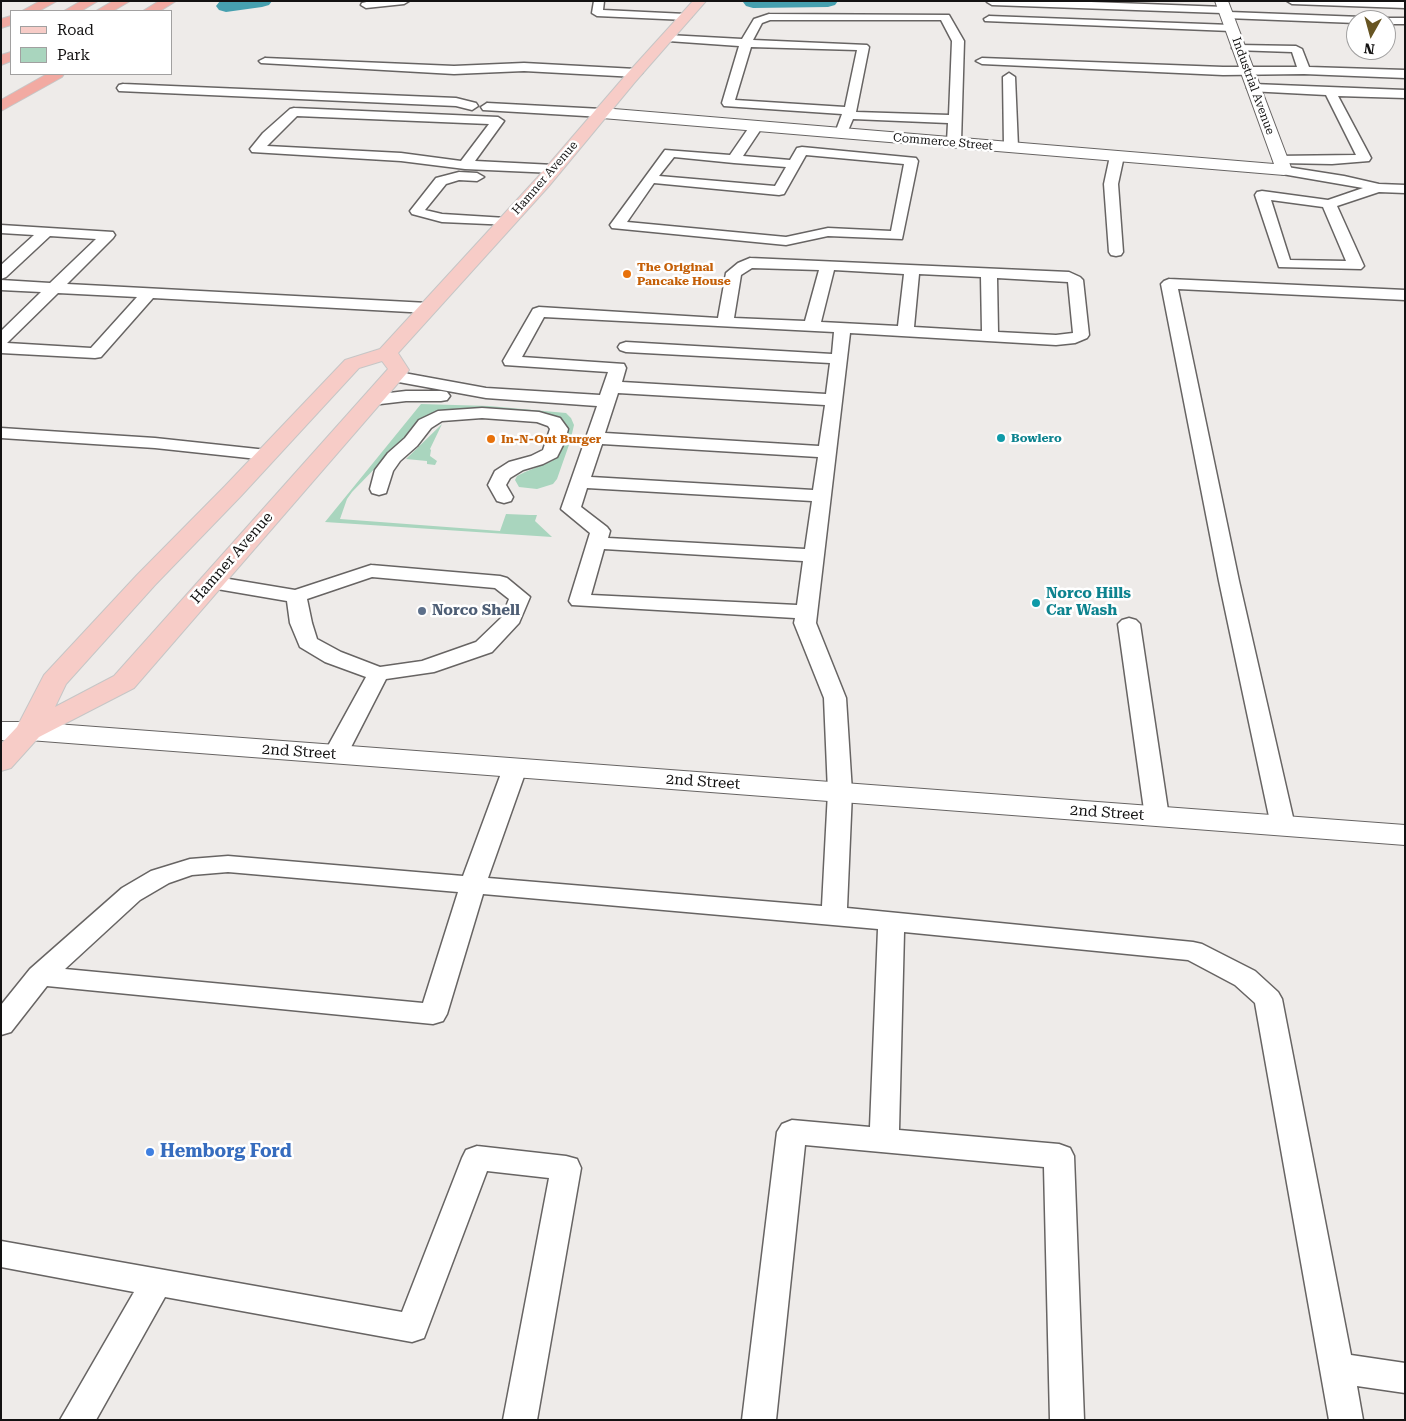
<!DOCTYPE html>
<style>
body{margin:0}
#map{position:relative;width:1406px;height:1421px;overflow:hidden;background:#eeebe9;font-family:"Roboto Serif",serif}
canvas{display:block}
.frame{position:absolute;inset:0;border:2px solid #131212;pointer-events:none}
.legend{position:absolute;left:10px;top:10px;width:162px;height:65px;box-sizing:border-box;background:#fff;border:1px solid #a1a0a0;margin:0;padding:6px 9px;list-style:none;font-size:15px;color:#131212}
.legend li{display:flex;align-items:center;gap:10px;height:25px}
.legend b{width:25px;border:1px solid #a1a0a0}
.north{position:absolute;left:1346px;top:10px;width:50px;height:50px;box-sizing:border-box;background:#fff;border:1px solid #a1a0a0;border-radius:50%;rotate:187deg;font-size:14px;font-weight:700;line-height:20px;text-align:center;color:#131212}
.north::after{content:'';display:block;margin:auto;width:18px;height:22px;background:#675523;clip-path:polygon(50% 0,100% 100%,50% 72%,0 100%)}
</style>
<div id="map">
<canvas width="1406" height="1421"></canvas>
<div class="frame"></div>
<ul class="legend">
<li><b style="height:6px;background:#f7ccc7"></b>Road</li>
<li><b style="height:14px;background:#a9d5be"></b>Park</li>
</ul>
<div class="north">N</div>
</div>
<script>
const context = document.querySelector('canvas').getContext('2d');
context.lineJoin = 'round';
function paint(path, color) { context.fillStyle = color; context.fill(path, 'evenodd'); }
const toPath = rows => new Path2D(rows.map(r => 'M' + r).join(''));
function stroke(path, color, width, dash) { context.strokeStyle = color; context.lineWidth = width; context.lineCap = dash ? 'butt' : 'round'; context.setLineDash(dash || []); context.stroke(path); }
function label(font, color, halo, rows, align = 'center') {
  context.font = font + ' "Roboto Serif",serif'; context.lineWidth = 5; context.setLineDash([]); context.textBaseline = 'middle'; context.strokeStyle = halo; context.fillStyle = color; for (const [text, x, y, turn = 0] of rows) {
    context.save(); context.translate(x, y); context.rotate((+turn || 0) * Math.PI / 180); context.textAlign = isNaN(turn) ? turn : align; if (halo) context.strokeText(text, 0, 0); context.fillText(text, 0, 0); context.restore();
  }
}
paint(toPath([
 [421,404,489,406,566,413,571,418,574,425,570,442,557,479,553,484,537,489,519,487,515,480,517,476,525,472,552,461,559,455,568,428,564,422,555,418,473,410,435,412,421,421,352,492,347,499,340,519,500,531,506,514,530,515,537,515,535,521,552,537,325,522],
 [442,424,430,449,431,450,430,456,437,461,435,465,427,464,427,461,406,459]
]), '#a9d5be');
paint(toPath([
 [272,1,269,5,262,7,226,12,219,10,216,6,220,1,272,1],
 [838,1,835,5,828,7,753,8,746,6,743,2,838,1]
]), '#46a0af');
const lane = toPath([
 [371,1,409,1,404,4,366,8,361,5,362,3,371,1],
 [594,1,604,1,603,10,686,14,691,17,686,20,597,16,592,13,594,1],
 [1064,1,1225,7,1229,8,1229,12,1362,17,1367,20,1356,20,1356,23,1226,18,1222,17,1222,13,992,5,987,2,1064,1],
 [1287,1,1405,2,1405,8,1292,4,1287,1],
 [769,14,949,15,964,41,961,142,954,146,947,142,948,123,853,119,847,133,841,137,835,133,842,114,724,106,722,103,739,46,668,41,662,38,668,35,742,39,754,19,769,14],
 [770,20,941,20,952,41,949,115,856,112,869,47,867,45,753,40,762,23,770,20],
 [751,47,857,50,845,107,735,100,751,47],
 [989,16,1231,25,1237,28,1231,31,985,21,984,19,989,16],
 [1386,18,1405,18,1405,24,1386,24,1386,20,1381,20,1386,18],
 [1238,45,1296,46,1302,49,1309,67,1405,70,1405,78,1304,74,1223,75,982,64,976,61,982,58,1223,67,1297,67,1292,52,1234,50,1232,48,1238,45],
 [265,58,454,66,524,63,636,69,642,73,636,77,524,71,454,74,261,63,259,61,265,58],
 [1009,73,1015,77,1018,147,1011,151,1004,147,1003,77,1009,73],
 [123,84,456,98,476,103,478,106,472,110,456,106,119,91,117,88,119,85,123,84],
 [1253,84,1405,90,1405,98,1338,96,1371,158,1369,161,1332,164,1280,163,1275,162,1273,159,1275,156,1356,155,1326,95,1249,91,1247,88,1249,85,1253,84],
 [487,103,602,109,608,113,602,117,483,110,481,107,487,103],
 [294,108,498,117,504,121,475,161,554,165,561,169,554,173,465,169,401,161,252,152,250,149,263,133,290,109,294,108],
 [297,116,489,124,461,161,401,153,267,146,297,116],
 [757,122,763,126,743,156,790,160,797,148,802,147,916,158,918,161,902,239,828,236,786,245,612,228,610,225,665,150,730,155,752,123,757,122],
 [806,155,904,164,891,231,828,228,786,237,627,222,654,183,779,195,784,194,806,155],
 [674,157,734,163,786,167,775,186,659,176,674,157],
 [1117,152,1124,156,1118,184,1123,252,1121,255,1116,256,1111,255,1109,252,1104,184,1110,156,1117,152],
 [1287,167,1344,176,1379,184,1405,185,1405,193,1379,192,1337,206,1364,266,1361,269,1279,267,1255,195,1257,192,1262,191,1328,200,1363,188,1282,174,1280,171,1287,167],
 [1271,200,1323,207,1346,261,1290,260,1271,200],
 [459,172,477,173,484,177,477,181,459,180,446,184,425,210,442,214,506,218,511,219,513,222,511,225,442,222,412,214,410,211,436,178,459,172],
 [1,225,113,232,115,235,113,238,67,284,428,303,434,305,436,308,434,311,428,313,153,298,101,357,95,358,1,353,1,331,41,292,1,290,1,280,50,283,96,239,50,236,6,277,1,279,1,265,34,235,1,233,1,225],
 [58,293,137,297,91,348,7,343,58,293],
 [750,258,1069,272,1080,277,1083,280,1089,335,1087,338,1075,343,1056,345,850,333,816,623,846,698,852,792,847,908,1193,942,1202,944,1255,971,1278,992,1282,999,1351,1355,1405,1363,1405,1393,1357,1386,1363,1420,1329,1420,1255,1003,1235,985,1188,960,904,932,899,1130,1059,1144,1070,1148,1074,1156,1084,1420,1050,1420,1044,1167,805,1145,776,1420,742,1420,777,1132,782,1124,792,1120,870,1127,878,929,483,894,447,1014,443,1021,433,1024,47,986,11,1032,1,1035,1,1005,30,969,122,888,151,871,190,859,228,856,463,876,503,768,507,763,515,761,523,763,527,768,488,878,822,906,828,792,824,698,794,623,795,618,572,605,569,601,590,533,561,509,597,406,486,398,393,381,387,380,385,376,387,372,393,371,486,388,600,395,608,372,505,365,503,361,533,309,539,307,718,318,726,273,738,263,750,258],
 [752,268,819,270,805,321,734,318,741,275,752,268],
 [834,270,904,274,898,326,821,322,834,270],
 [919,274,981,277,982,331,914,327,919,274],
 [997,278,1068,282,1073,333,1056,335,998,332,997,278],
 [544,317,834,332,832,354,626,342,620,344,618,347,620,350,626,352,830,363,826,394,622,382,626,368,624,364,522,357,544,317],
 [618,393,825,405,819,446,605,433,618,393],
 [602,444,818,457,813,490,591,477,602,444],
 [587,488,812,501,805,549,608,538,610,531,607,527,581,507,587,488],
 [604,549,803,561,797,605,591,595,604,549],
 [228,872,458,892,423,1003,65,969,140,900,169,883,192,875,228,872],
 [1169,279,1405,290,1405,300,1178,289,1239,581,1295,826,1292,832,1283,834,1274,832,1271,826,1219,581,1161,284,1164,281,1169,279],
 [406,391,441,391,447,392,450,396,447,400,441,401,406,401,372,405,366,404,363,400,366,396,372,395,406,391],
 [482,408,539,412,560,418,568,429,565,441,557,457,543,464,523,470,510,478,506,485,513,497,511,501,504,503,497,501,488,485,495,471,509,462,531,456,543,450,550,429,548,426,537,422,482,418,442,421,431,428,417,446,400,461,393,471,386,493,379,495,372,493,370,489,375,470,388,453,405,438,419,420,438,411,482,408],
 [1,428,155,438,267,450,273,451,276,455,273,459,267,460,155,448,1,438,1,428],
 [371,565,500,576,507,578,530,597,519,623,492,652,434,672,386,679,347,755,343,760,335,762,327,760,323,755,366,677,325,662,300,647,290,623,287,601,211,588,204,586,201,582,204,578,211,576,295,590,371,565],
 [372,577,495,588,509,599,502,617,476,642,422,661,380,667,341,652,317,639,312,623,307,599,372,577],
 [1129,618,1136,620,1140,624,1169,817,1166,823,1157,825,1148,823,1145,817,1118,624,1122,620,1129,618],
 [477,1146,566,1156,577,1159,581,1168,537,1420,503,1420,549,1178,487,1171,424,1338,412,1342,165,1297,96,1420,60,1420,134,1292,1,1267,1,1241,402,1312,462,1158,466,1150,477,1146]
]);
const street = toPath([
 [1215,1,1228,1,1292,170,1290,173,1284,175,602,118,597,116,594,113,597,110,602,108,1274,164,1215,1]
]);
const secondary = toPath([
 [1,722,29,722,1405,825,1405,845,29,740,1,740,1,722]
]);
const primary = toPath([
 [693,1,706,1,635,82,549,186,398,353,409,370,406,374,134,688,39,737,11,768,1,771,1,744,17,727,44,675,137,575,225,486,345,360,380,349,537,178,625,76,693,1],
 [382,361,388,369,114,676,55,707,66,684,155,585,241,496,359,368,382,361]
]);
const highway = toPath([
 [40,1,57,1,39,11,22,11,40,1],
 [81,1,98,1,81,11,64,11,81,1],
 [113,1,130,1,113,11,96,11,113,1],
 [159,1,176,1,160,11,143,11,159,1],
 [11,16,11,25,1,28,1,19,11,16],
 [11,52,11,61,1,65,1,55,11,52],
 [47,74,64,74,62,77,1,111,1,100,47,74]
]);
stroke(lane, '#676463', 3);
stroke(street, '#676463', 2);
stroke(secondary, '#676463', 2);
stroke(primary, '#c6c6c6', 2);
stroke(highway, '#c6c6c6', 2);
paint(lane, '#fff');
paint(street, '#fff');
paint(secondary, '#fff');
paint(primary, '#f7ccc7');
paint(highway, '#f2aaa2');
for (const [x, y, r, color] of [
 [627,274,5,"#e8710a"],
 [1001,438,5,"#0f9aa8"],
 [491,439,5,"#e8710a"],
 [1036,603,5,"#0f9aa8"],
 [422,611,5,"#5c6f8a"],
 [150,1152,5,"#3f7fe0"]
]) { const dot = new Path2D(); dot.arc(x, y, r, 0, 2 * Math.PI); context.fillStyle = color; context.fill(dot); stroke(dot, '#fff', 2); }
label('12px', '#131212', '#fff', [
 ["Industrial Avenue",1253,86,70],
 ["Commerce Street",943,142,5],
 ["Hamner Avenue",545,178,-49]
]);
label('bold 12px', '#c56008', '#fff', [
 ["The Original",637,267],
 ["Pancake House",637,281],
 ["In-N-Out Burger",501,439]
], 'left');
label('bold 12px', '#0d838f', '#fff', [
 ["Bowlero",1011,438]
], 'left');
label('15px', '#131212', '#fff', [
 ["Hamner Avenue",232,558,-49],
 ["2nd Street",299,752,4],
 ["2nd Street",703,782,4],
 ["2nd Street",1107,813,4]
]);
label('bold 15px', '#0d838f', '#fff', [
 ["Norco Hills",1046,594],
 ["Car Wash",1046,611]
], 'left');
label('bold 15px', '#4e5e75', '#fff', [
 ["Norco Shell",432,611]
], 'left');
label('bold 18px', '#366cbe', '#fff', [
 ["Hemborg Ford",160,1152]
], 'left');
</script>
